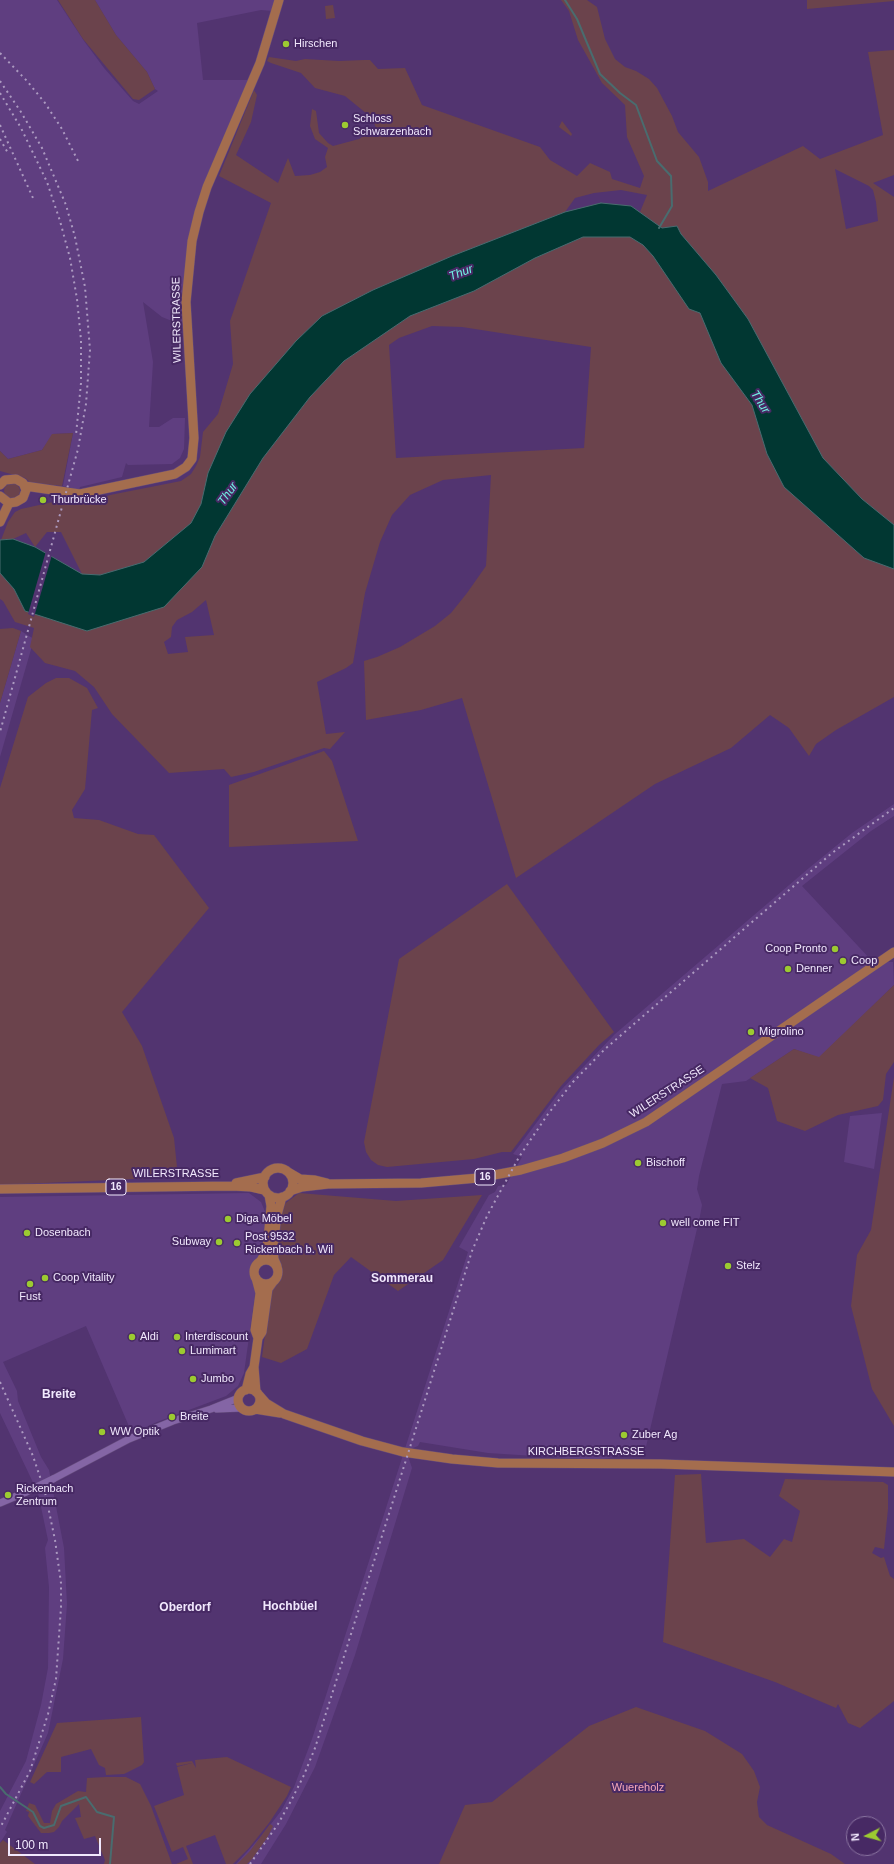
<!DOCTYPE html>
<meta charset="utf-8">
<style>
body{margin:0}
#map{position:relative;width:894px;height:1864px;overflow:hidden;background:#523470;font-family:Helvetica,sans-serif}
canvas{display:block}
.north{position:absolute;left:846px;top:1816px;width:40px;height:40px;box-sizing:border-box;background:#472964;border:1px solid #8b75a1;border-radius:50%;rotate:264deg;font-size:11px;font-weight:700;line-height:16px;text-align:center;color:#f1e8fd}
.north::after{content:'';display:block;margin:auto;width:14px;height:18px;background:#9cca31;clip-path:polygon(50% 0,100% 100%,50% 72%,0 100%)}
.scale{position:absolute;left:8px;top:1838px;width:93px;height:18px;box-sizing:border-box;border:2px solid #f1e8fd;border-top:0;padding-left:5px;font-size:12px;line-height:14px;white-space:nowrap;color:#f1e8fd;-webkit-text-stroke:3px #472964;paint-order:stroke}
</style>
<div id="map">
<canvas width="894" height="1864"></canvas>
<div class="north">N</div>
<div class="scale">100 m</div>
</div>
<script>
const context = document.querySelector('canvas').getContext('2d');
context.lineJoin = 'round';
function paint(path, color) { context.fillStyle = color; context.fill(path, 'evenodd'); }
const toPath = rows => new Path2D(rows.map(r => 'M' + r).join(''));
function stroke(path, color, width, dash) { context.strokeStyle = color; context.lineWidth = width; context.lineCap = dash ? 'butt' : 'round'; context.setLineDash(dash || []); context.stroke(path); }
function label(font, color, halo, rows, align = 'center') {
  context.font = font + ' Helvetica,sans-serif'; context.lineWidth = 4; context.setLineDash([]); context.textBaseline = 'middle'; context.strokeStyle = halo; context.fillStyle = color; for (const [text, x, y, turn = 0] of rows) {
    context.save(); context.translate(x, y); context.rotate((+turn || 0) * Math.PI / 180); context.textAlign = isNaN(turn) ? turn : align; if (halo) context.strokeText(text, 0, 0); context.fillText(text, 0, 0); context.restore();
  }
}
paint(toPath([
 [0,0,57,0,84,41,104,68,133,101,139,104,158,91,155,89,147,72,116,35,95,0,279,0,272,11,261,10,197,23,203,80,248,80,199,212,187,327,162,317,143,302,153,362,149,427,159,427,173,418,185,418,184,449,180,458,172,464,128,465,126,463,122,477,80,487,79,490,63,486,73,433,53,434,42,450,8,459,0,451],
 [21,631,34,639,0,757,0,703],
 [894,804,894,816,871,831,802,886,872,961,893,962,894,985,819,1058,794,1049,746,1081,722,1084,699,1176,697,1189,702,1205,700,1216,645,1451,598,1460,488,1453,420,1442,418,1446,413,1448,409,1459,412,1468,355,1655,315,1767,286,1824,261,1864,236,1864,264,1833,281,1811,294,1787,312,1739,468,1252,459,1247,489,1195,495,1192,498,1186,506,1185,522,1157,513,1154,561,1090,615,1034,809,868,852,833],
 [882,1113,874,1169,844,1162,850,1116],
 [249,1193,261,1202,266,1214,244,1373,238,1386,226,1396,157,1422,133,1433,131,1431,86,1326,3,1362,17,1391,18,1401,41,1457,49,1470,64,1548,67,1604,63,1659,48,1733,5,1830,7,1832,0,1843,0,1811,26,1761,41,1705,48,1668,49,1587,45,1548,48,1540,38,1493,0,1413,0,1197]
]), '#5f3e80');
paint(toPath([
 [58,0,95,0,116,35,147,72,155,89,139,100,133,99,83,39],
 [561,0,587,0,597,7,605,39,615,59,625,67,636,71,649,79,657,88,672,116,678,132,699,157,708,182,708,191,803,146,820,159,883,135,868,52,894,50,894,175,873,183,894,197,894,525,862,499,823,458,748,319,716,275,681,234,677,226,662,228,640,212,647,195,621,190,594,193,575,198,565,212,452,256,373,290,322,316,296,341,250,394,226,432,208,473,201,504,191,523,144,562,100,575,82,574,61,532,47,532,35,547,26,533,13,539,1,540,8,522,15,512,21,509,53,502,91,502,110,495,181,481,191,474,196,466,200,457,203,432,218,414,233,364,230,321,271,203,219,176,254,90,257,95,251,122,236,155,278,183,288,158,295,176,310,175,320,172,327,167,325,157,328,148,315,139,310,126,312,109,316,111,319,133,328,143,333,146,359,139,376,128,372,118,345,96,315,88,301,73,271,63,267,61,269,57,296,61,305,59,339,61,364,60,370,60,378,69,405,68,422,105,540,147,550,160,577,176,590,163,610,172,612,179,640,188,644,176,627,137,625,105,602,83,578,40,569,11],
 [835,169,869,186,873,190,876,202,878,221,846,229],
 [807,0,894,0,894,1,807,9],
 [333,5,335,18,326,19,325,6],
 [562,121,572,134,571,136,559,127],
 [583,237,630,237,643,245,653,256,689,308,700,313,721,363,752,405,767,454,784,487,864,558,894,569,894,697,836,730,816,744,809,756,789,728,770,715,731,748,655,784,516,878,462,698,421,710,366,720,364,661,377,657,400,647,435,626,451,613,467,593,486,566,491,475,443,480,410,495,392,515,380,542,365,593,353,663,346,668,317,682,326,734,345,732,330,749,324,748,254,772,231,777,224,769,169,773,112,714,94,687,75,671,45,663,30,647,34,628,15,622,3,601,0,599,0,573,14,589,25,611,202,567,215,536,263,458,310,397,344,361,410,316,474,291,535,258],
 [432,326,462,327,591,347,584,448,396,458,389,345,399,338],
 [206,600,214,635,185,637,188,652,168,654,164,642,171,637,172,627,177,620,192,612],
 [73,433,62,486,31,483,25,478,0,471,0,451,8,459,42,450,52,434],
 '4 491a8 8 0 1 1 16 0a8 8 0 1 1-16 0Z',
 [13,628,21,631,0,703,0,629],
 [56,678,69,678,87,688,98,708,92,710,85,789,72,810,74,818,99,820,138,834,154,835,209,908,122,1012,142,1046,174,1138,178,1177,0,1185,0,788,28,697,46,683],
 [324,751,332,761,358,841,229,847,229,785],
 [507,884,614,1032,599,1045,561,1086,511,1152,502,1152,474,1159,387,1167,378,1165,371,1160,366,1152,364,1142,399,959],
 [894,985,894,1062,886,1074,883,1100,878,1106,838,1115,805,1131,777,1121,768,1088,750,1078,794,1049,819,1057],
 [894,1077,894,1426,872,1389,851,1306,857,1255,871,1230],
 [299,1193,396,1201,482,1195,443,1260,398,1291,351,1257,334,1275,307,1349,281,1363,262,1357,271,1291,281,1274,276,1252,283,1205],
 [701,1474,706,1543,744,1539,770,1557,784,1539,792,1542,800,1511,779,1496,785,1479,883,1482,888,1485,888,1509,884,1549,875,1547,872,1553,881,1558,884,1557,890,1576,894,1579,894,1701,860,1728,848,1723,838,1704,836,1708,775,1682,663,1642,675,1475],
 [636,1707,705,1731,742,1754,754,1771,760,1787,757,1802,759,1817,767,1825,831,1854,845,1864,439,1864,465,1805,492,1802,589,1726],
 [141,1717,144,1762,142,1765,124,1774,106,1775,105,1768,99,1765,91,1749,61,1757,61,1772,47,1772,34,1784,30,1782,57,1723],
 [227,1757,291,1787,287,1796,269,1823,249,1848,233,1864,226,1864,215,1835,186,1846,193,1864,176,1864,188,1859,183,1847,172,1852,154,1806,184,1795,177,1767,192,1763,177,1766,176,1763,192,1761,196,1768,195,1760],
 [106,1777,126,1777,140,1784,151,1806,172,1864,104,1864,105,1860,95,1836,84,1839,75,1818,81,1817,79,1804,62,1821,59,1827,54,1832,49,1833,41,1833,28,1816,29,1812,26,1811,29,1803,35,1805,44,1823,50,1823,52,1811,56,1804,78,1791,86,1792,87,1778],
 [270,1824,273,1826,267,1838,252,1859,247,1864,237,1864,250,1851],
 [3,1840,35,1864,0,1864,0,1843]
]), '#6b434c');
const water = toPath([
 [601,203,631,206,662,228,677,226,681,234,716,275,748,319,823,458,862,499,894,525,894,569,864,558,784,487,767,454,752,405,721,363,700,313,689,309,653,256,643,245,630,237,583,237,535,258,474,291,410,316,344,361,310,397,263,458,215,536,202,567,164,607,87,631,25,611,14,589,0,573,0,540,13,539,35,547,82,574,100,575,144,562,191,523,201,504,208,473,226,432,250,394,296,341,322,316,373,290,452,256,565,212,601,203]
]);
paint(water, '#013732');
stroke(water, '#496c6f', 1);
paint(toPath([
 [46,551,52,555,34,617,28,614]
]), '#523470');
stroke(toPath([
 [565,0,577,19,600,74,620,93,636,105,657,161,671,176,672,206,659,228],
 [0,1787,6,1794,33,1812,40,1826,44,1828,54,1825,61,1806,86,1797,97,1812,114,1817,110,1864]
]), '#496c6f', 2);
const minor = toPath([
 [217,1409,242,1408],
 [53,1479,129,1439,173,1421,211,1409,236,1399,240,1395],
 [0,1503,26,1492]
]);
const major = toPath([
 [0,485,5,480,16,479,23,483,26,490,23,498,16,502,9,503,0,496],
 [25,486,80,494,175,474,186,467,192,459,194,438,186,302,192,241,199,212,207,187,260,63,279,0],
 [0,522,9,503],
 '263 1183a15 15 0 1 1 30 0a15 15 0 1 1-30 0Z',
 [288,1172,300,1179,315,1180,327,1183],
 [236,1183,265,1177],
 [0,1189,232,1186,251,1187,264,1190],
 [290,1191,302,1187,328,1184,421,1183,478,1178,521,1170,563,1158,603,1143,646,1122,894,952],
 '254 1272a12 12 0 1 1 24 0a12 12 0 1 1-24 0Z',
 [260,1262,266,1252,268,1239,271,1206,269,1195],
 [277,1266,274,1259,273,1248,277,1215,282,1197],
 [256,1278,260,1293,255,1330,258,1338,254,1367,256,1392],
 [258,1338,262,1332,268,1289,273,1282],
 '238 1400a11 11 0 1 1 22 0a11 11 0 1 1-22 0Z',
 [246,1390,250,1374,254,1367],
 [259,1395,266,1403,284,1414,362,1441,403,1452,452,1459,498,1463,661,1464,894,1472],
 [255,1409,280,1413]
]);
stroke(minor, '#644b7b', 8);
stroke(major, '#644b7b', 10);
stroke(minor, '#8465a5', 7);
stroke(major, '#a46d4e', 9);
stroke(toPath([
 [0,53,27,81,45,103,62,129,78,161],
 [0,81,21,112,42,148,66,205,75,237,85,287,90,350,86,404,78,449,0,732],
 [0,93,21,128,47,182,60,221,70,258,77,299,81,340,81,383,76,435],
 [0,125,33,198],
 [0,139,8,153],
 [0,1382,33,1456,45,1492,55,1540,61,1583,61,1607,56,1679,48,1714,30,1771,0,1828],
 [250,1864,278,1824,291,1801,304,1775,315,1748,472,1251,487,1216,519,1157,548,1114,573,1082,605,1049,832,853,894,808]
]), '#ac9ac0', 2, [2, 4]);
const minorBridge = toPath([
 [26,1492,53,1479]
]);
stroke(minorBridge, '#644b7b', 8, []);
stroke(minorBridge, '#8465a5', 7);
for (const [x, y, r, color] of [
 [286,44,4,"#9cca31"],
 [345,125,4,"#9cca31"],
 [43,500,4,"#9cca31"],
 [835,949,4,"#9cca31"],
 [843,961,4,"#9cca31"],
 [788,969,4,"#9cca31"],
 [751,1032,4,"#9cca31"],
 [638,1163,4,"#9cca31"],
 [228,1219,4,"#9cca31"],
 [663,1223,4,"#9cca31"],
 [27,1233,4,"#9cca31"],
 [219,1242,4,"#9cca31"],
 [237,1243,4,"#9cca31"],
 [728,1266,4,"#9cca31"],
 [45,1278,4,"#9cca31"],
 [30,1284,4,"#9cca31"],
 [132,1337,4,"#9cca31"],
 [177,1337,4,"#9cca31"],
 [182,1351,4,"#9cca31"],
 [193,1379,4,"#9cca31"],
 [172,1417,4,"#9cca31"],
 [102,1432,4,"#9cca31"],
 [624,1435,4,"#9cca31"],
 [8,1495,4,"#9cca31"]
]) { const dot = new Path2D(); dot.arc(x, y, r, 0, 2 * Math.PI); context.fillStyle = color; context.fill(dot); stroke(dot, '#472964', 1.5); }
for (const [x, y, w] of [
 [485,1177,20],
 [116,1187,20]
]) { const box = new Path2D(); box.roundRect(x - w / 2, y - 8, w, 16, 3); context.fillStyle = '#472964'; context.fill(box); stroke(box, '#f1e8fd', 1); }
label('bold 10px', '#f1e8fd', null, [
 ["16",485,1177],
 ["16",116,1187]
]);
label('11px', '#f1e8fd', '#472964', [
 ["Hirschen",294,44],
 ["Schloss",353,119],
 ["Schwarzenbach",353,132],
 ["Thurbrücke",51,500],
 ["Coop Pronto",827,949,"right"],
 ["Coop",851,961],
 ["Denner",796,969],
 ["Migrolino",759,1032],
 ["Bischoff",646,1163],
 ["Diga Möbel",236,1219],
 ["well come FIT",671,1223],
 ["Dosenbach",35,1233],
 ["Post 9532",245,1237],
 ["Rickenbach b. Wil",245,1250],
 ["Subway",211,1242,"right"],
 ["Stelz",736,1266],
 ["Coop Vitality",53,1278],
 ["Fust",30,1297,"center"],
 ["Aldi",140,1337],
 ["Interdiscount",185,1337],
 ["Lumimart",190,1351],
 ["Jumbo",201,1379],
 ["Breite",180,1417],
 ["WW Optik",110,1432],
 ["Zuber Ag",632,1435],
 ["Rickenbach",16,1489],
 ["Zentrum",16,1502]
], 'left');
label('11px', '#f1e8fd', '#472964', [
 ["WILERSTRASSE",177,320,-91],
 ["WILERSTRASSE",667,1092,-33],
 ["WILERSTRASSE",176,1174],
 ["KIRCHBERGSTRASSE",586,1452]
]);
label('11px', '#f6a8b9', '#472964', [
 ["Wuereholz",638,1788]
]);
label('italic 12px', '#70f3e4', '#472964', [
 ["Thur",461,273,-21],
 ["Thur",760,402,57],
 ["Thur",228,494,-54]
]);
label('bold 12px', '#f1e8fd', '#472964', [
 ["Sommerau",402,1279],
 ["Breite",59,1395],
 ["Hochbüel",290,1607],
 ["Oberdorf",185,1608]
]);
</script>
